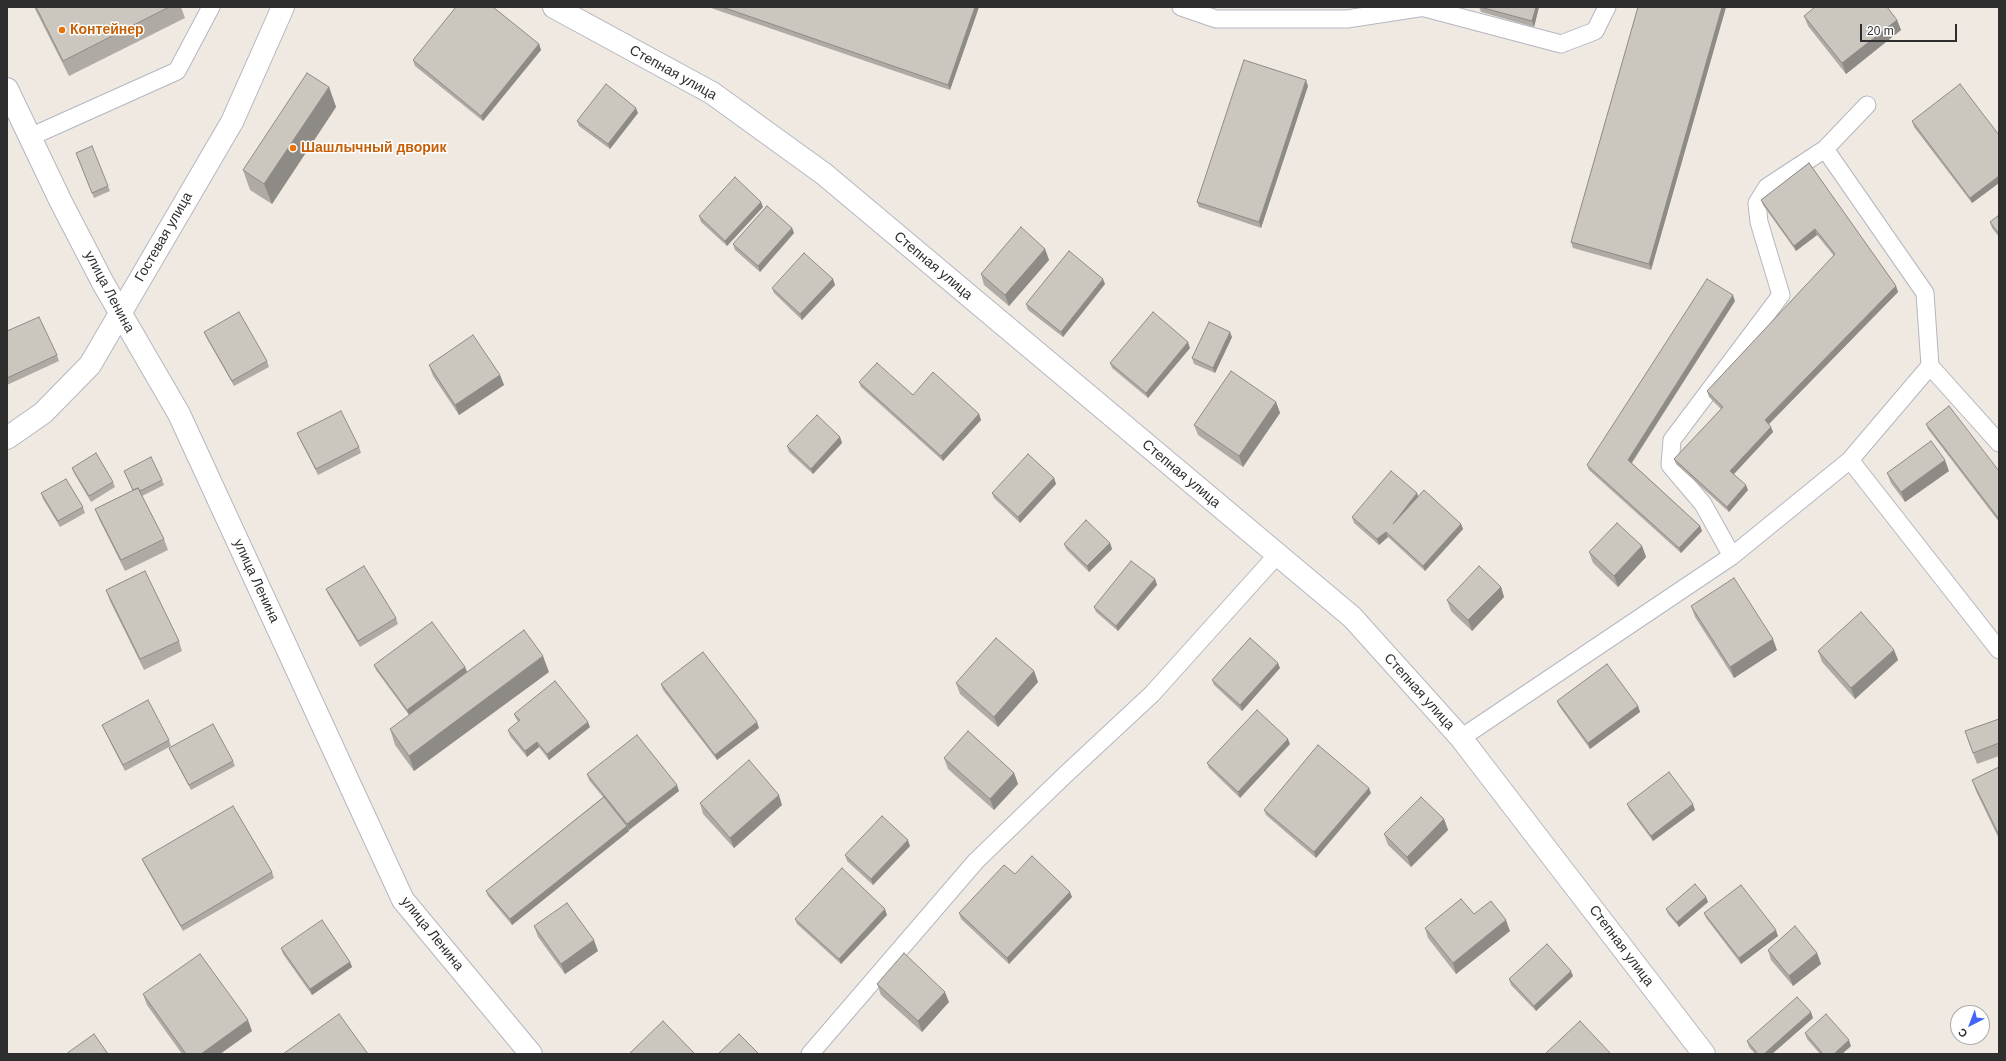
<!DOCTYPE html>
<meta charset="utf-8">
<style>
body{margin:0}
#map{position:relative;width:2006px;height:1061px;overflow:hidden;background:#efe9e1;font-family:Arial,sans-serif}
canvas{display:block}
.frame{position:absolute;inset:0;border:8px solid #2e2e2e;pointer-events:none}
.north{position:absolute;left:1950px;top:1005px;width:40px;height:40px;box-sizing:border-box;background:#fff;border:1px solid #ababab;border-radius:50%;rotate:222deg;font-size:11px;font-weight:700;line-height:16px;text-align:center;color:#2e2e2e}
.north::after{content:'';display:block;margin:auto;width:14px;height:18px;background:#4264fb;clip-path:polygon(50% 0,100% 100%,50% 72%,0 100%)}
.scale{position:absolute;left:1860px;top:24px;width:97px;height:18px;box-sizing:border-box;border:2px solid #2e2e2e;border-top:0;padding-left:5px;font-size:12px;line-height:14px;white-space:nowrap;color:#2e2e2e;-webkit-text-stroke:3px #fff;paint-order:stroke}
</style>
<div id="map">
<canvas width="2006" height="1061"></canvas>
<div class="frame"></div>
<div class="north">С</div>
<div class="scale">20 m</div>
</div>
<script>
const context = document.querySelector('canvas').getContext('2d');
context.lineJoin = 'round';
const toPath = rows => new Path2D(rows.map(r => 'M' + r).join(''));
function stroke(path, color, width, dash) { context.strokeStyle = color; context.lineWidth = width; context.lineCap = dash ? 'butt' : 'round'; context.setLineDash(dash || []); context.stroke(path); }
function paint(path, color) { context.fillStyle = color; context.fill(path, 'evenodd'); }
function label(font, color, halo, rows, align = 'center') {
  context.font = font + ' Arial,sans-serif'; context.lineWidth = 3; context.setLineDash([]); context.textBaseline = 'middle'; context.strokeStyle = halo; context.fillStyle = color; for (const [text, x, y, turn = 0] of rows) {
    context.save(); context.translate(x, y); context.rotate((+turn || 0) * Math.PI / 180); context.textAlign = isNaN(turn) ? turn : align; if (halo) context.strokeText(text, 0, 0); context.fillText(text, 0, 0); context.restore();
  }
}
const service = toPath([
 [1181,7,1216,19,1347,19,1425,7],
 [1425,8,1561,44,1595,31,1607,7],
 [30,137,177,71,211,7],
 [1930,366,1999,443],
 [1850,460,1999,650],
 [1732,556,1703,504,1670,465,1672,440,1781,295,1759,222,1757,203,1767,187,1825,149,1867,105],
 [1461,738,1732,556,1850,460,1930,366,1925,293,1825,149],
 [810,1054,976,861,1065,775,1152,694,1277,555]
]);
const minor = toPath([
 [554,7,712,93,824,174,1352,617,1461,738,1704,1054],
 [7,89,61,202,103,283,179,414,403,900,531,1054]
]);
const secondary = toPath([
 [7,438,43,413,90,365,232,122,283,7]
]);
stroke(service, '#b4b7c1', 19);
stroke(minor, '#b4b7c1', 24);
stroke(secondary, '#b4b7c1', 24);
stroke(service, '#fff', 17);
stroke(minor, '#fff', 22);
stroke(secondary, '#fff', 22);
paint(toPath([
 [34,7,181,7,185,18,69,76],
 [708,7,979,7,950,90],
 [1479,7,1539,7,1534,27,1481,12],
 [1638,7,1726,7,1651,270,1573,248,1571,242],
 [1804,16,1897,20,1901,30,1846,74,1808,26],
 [539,44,541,50,483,121,415,66,413,60],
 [1308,86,1261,228,1199,207,1197,202],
 [329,87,336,107,272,204,250,190,243,170],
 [638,113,610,149,579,126,577,121],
 [1912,121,1999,135,1999,183,1972,203,1914,127],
 [78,158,108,186,110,191,94,198],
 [1809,163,1896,286,1898,292,1769,424,1773,432,1734,474,1748,490,1729,512,1676,464,1674,459,1721,409,1709,397,1707,391,1834,256,1817,235,1796,251,1763,205,1761,200],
 [763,207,727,246,701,222,699,216],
 [1999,215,1999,237,1992,228,1990,222],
 [792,228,794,233,760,272,735,250,733,244],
 [1045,249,1049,260,1009,306,984,285,981,274],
 [833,279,835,285,802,320,774,293,772,288],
 [1105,284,1063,337,1028,310,1026,304],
 [1735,301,1632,463,1700,526,1702,531,1681,553,1589,470,1587,465],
 [7,331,57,355,59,361,7,385],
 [204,332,267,361,269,367,234,386,206,337],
 [1232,337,1215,373,1194,364,1192,358],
 [1190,348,1148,398,1112,368,1110,363],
 [429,365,500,375,504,385,459,415,433,376],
 [859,382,913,395,979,414,981,420,943,461,861,387],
 [1276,402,1280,413,1243,467,1198,435,1194,425],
 [1926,424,1999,471,1999,522,1928,429],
 [297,433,359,447,361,453,318,475,299,438],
 [840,437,842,443,813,474,789,452,787,446],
 [72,468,113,482,115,487,91,502,74,473],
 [124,471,162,480,164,485,142,496,164,539,168,550,125,571,99,519,95,509,133,490],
 [1949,471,1905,502,1891,483,1887,473],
 [1054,478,1056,484,1020,523,994,498,992,493],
 [41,493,83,507,85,513,60,527,43,499],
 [1418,496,1461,524,1463,529,1425,571,1388,537,1379,545,1354,523,1352,517],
 [1110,543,1112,549,1089,572,1066,549,1064,544],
 [1642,546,1646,557,1618,587,1593,563,1589,552],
 [1155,579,1157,585,1118,631,1096,612,1094,607],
 [1501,587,1504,597,1472,631,1451,611,1447,600],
 [326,589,396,618,398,624,360,647,328,594],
 [106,590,179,641,182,651,144,670,110,601],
 [1691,606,1777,650,1734,678,1695,617],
 [1894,650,1898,660,1855,699,1822,662,1818,651],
 [374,665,465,667,467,672,409,715,376,670],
 [1280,668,1242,711,1214,685,1212,680],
 [1034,671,1038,682,998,727,960,694,956,683],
 [549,672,414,771,395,745,390,729],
 [661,684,759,728,717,760,663,690],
 [1557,701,1638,706,1640,712,1590,749,1559,706],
 [514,714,590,727,549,760,539,747,527,757,510,736,508,730,519,722,516,719],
 [1999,719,1999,756,1977,764,1965,731],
 [102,725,169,740,171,746,125,771,104,730],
 [1290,744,1240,798,1209,768,1207,763],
 [169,748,233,761,235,766,191,790,171,753],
 [944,758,1014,773,1018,784,994,810,948,769],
 [1999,767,1999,839,1976,791,1972,780],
 [587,774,679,791,629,830,628,829,629,831,512,925,488,896,486,891,603,797,589,780],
 [1371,793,1316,858,1266,815,1264,810],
 [700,803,782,805,734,848,703,814],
 [1627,804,1695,810,1653,841,1629,809],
 [1444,819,1448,830,1411,867,1388,845,1384,834],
 [910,846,873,885,847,861,845,855],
 [142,859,272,872,274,878,183,931,144,864],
 [1015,874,1072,897,1009,964,961,919,959,913],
 [1706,897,1708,902,1679,927,1668,914,1666,909],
 [1704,913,1778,936,1741,964,1706,918],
 [1474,914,1510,931,1456,974,1428,938,1425,928],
 [887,915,841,964,797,924,795,919],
 [534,926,598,951,565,974,538,937],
 [281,948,350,962,352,967,312,995,283,954],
 [1768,950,1817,953,1821,964,1793,986,1771,960],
 [1573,976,1536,1011,1511,985,1509,979],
 [877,984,949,1002,922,1032,881,995],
 [143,994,252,1031,220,1054,182,1054,147,1005],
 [1813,1018,1772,1054,1755,1054,1749,1047,1747,1041],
 [1805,1033,1851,1046,1842,1054,1820,1054,1807,1039]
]), '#afaba4');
paint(toPath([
 [975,7,979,7,950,90,948,85],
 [1536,7,1539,7,1534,27,1532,21],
 [1722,7,1726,7,1651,270,1649,264],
 [1897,20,1901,30,1846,74,1842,63],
 [539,44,541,50,483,121,481,116],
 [1306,80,1308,86,1261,228,1259,222],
 [329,87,336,107,272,204,264,184],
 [636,108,638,113,610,149,608,144],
 [1999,176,1999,183,1972,203,1970,198],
 [761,202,763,207,727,246,725,241],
 [792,228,794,233,760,272,758,266],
 [1815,229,1817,235,1796,251,1794,246],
 [1045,249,1049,260,1009,306,1005,295],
 [833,279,835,285,802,320,800,314],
 [1103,279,1105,284,1063,337,1061,332],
 [1896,286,1898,292,1767,426,1765,420],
 [1733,295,1735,301,1630,465,1628,460],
 [1230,332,1232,337,1215,373,1213,368],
 [1188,342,1190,348,1148,398,1146,393],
 [500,375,504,385,459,415,455,405],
 [1276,402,1280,413,1243,467,1239,456],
 [979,414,981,420,943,461,941,456],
 [1771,427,1773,432,1732,476,1730,471],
 [840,437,842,443,813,474,811,469],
 [1945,460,1949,471,1905,502,1901,492],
 [1054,478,1056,484,1020,523,1018,517],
 [1746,485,1748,490,1729,512,1727,507],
 [1417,493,1419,499,1393,524],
 [1461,524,1463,529,1425,571,1423,566],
 [1700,526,1702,531,1681,553,1679,548],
 [1386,532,1388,537,1379,545,1377,539],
 [1110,543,1112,549,1089,572,1087,566],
 [1642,546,1646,557,1618,587,1614,576],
 [1155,579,1157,585,1118,631,1116,626],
 [1501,587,1504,597,1472,631,1468,620],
 [1773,639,1777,650,1734,678,1730,667],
 [1894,650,1898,660,1855,699,1851,688],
 [543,656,549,672,414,771,409,756],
 [1278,663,1280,668,1242,711,1240,705],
 [465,667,467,672,409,715,407,710],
 [1034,671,1038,682,998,727,994,717],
 [1638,706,1640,712,1590,749,1588,743],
 [588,722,590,727,549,760,547,754],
 [757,722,759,728,717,760,715,755],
 [1288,739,1290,744,1240,798,1238,792],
 [537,742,539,747,527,757,525,751],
 [1014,773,1018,784,994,810,990,799],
 [677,785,679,791,629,830,627,824],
 [1369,788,1371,793,1316,858,1314,852],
 [779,795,782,805,734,848,730,838],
 [1693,804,1695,810,1653,841,1651,836],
 [1444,819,1448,830,1411,867,1407,857],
 [627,826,629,831,512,925,510,919],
 [908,840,910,846,873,885,871,879],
 [1070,892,1072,897,1009,964,1007,958],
 [1706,897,1708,902,1679,927,1677,922],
 [885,909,887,915,841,964,839,959],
 [1506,920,1510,931,1456,974,1453,963],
 [1776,930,1778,936,1741,964,1739,958],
 [594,940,598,951,565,974,561,964],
 [1817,953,1821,964,1793,986,1789,976],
 [350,962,352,967,312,995,310,989],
 [1571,971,1573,976,1536,1011,1534,1006],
 [945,992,949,1002,922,1032,918,1021],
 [1811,1012,1813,1018,1772,1054,1764,1054],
 [248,1020,252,1031,220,1054,201,1054],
 [1849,1040,1851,1046,1842,1054,1834,1054]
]), '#8e8b86');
const building = toPath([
 [36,7,169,7,63,61,36,7],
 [456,7,493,7,539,44,481,116,413,60,456,7],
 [722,7,975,7,948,85,722,7],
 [1480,7,1536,7,1532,21,1480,7],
 [1638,7,1722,7,1649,264,1571,242,1638,7],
 [1815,7,1887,7,1897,20,1842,63,1804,16,1815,7],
 [1244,60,1306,80,1259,222,1197,202,1244,60],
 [307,73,329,87,264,184,243,170,307,73],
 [606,84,636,108,608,144,577,121,606,84],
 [1960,84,1999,135,1999,176,1970,198,1912,121,1960,84],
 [92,146,108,186,92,193,76,153,92,146],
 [1809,163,1896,286,1765,420,1771,427,1730,471,1746,485,1727,507,1674,459,1723,407,1707,391,1835,254,1815,229,1794,246,1761,200,1809,163],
 [735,177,761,202,725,241,699,216,735,177],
 [767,206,792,228,758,266,733,244,767,206],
 [1999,215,1999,234,1990,222,1999,215],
 [1021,227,1045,249,1005,295,981,274,1021,227],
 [1069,251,1103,279,1061,332,1026,304,1069,251],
 [804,253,833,279,800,314,772,288,804,253],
 [1707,279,1733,295,1628,460,1700,526,1679,548,1587,465,1707,279],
 [239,312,267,361,232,381,204,332,239,312],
 [1153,312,1188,342,1146,393,1110,363,1153,312],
 [39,317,57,355,7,378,7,331,39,317],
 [1209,322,1230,332,1213,368,1192,358,1209,322],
 [473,335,500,375,455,405,429,365,473,335],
 [877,363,913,395,933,372,979,414,941,456,859,382,877,363],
 [1231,371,1276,402,1239,456,1194,425,1231,371],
 [1949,406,1999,471,1999,519,1926,424,1949,406],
 [341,411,359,447,316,469,297,433,341,411],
 [817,415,840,437,811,469,787,446,817,415],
 [1931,441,1945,460,1901,492,1887,473,1931,441],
 [96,453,113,482,89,496,72,468,96,453],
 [1028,454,1054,478,1018,517,992,493,1028,454],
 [151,457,162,480,140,491,138,488,133,490,124,471,151,457],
 [1391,471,1417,493,1393,524,1424,490,1461,524,1423,566,1386,532,1377,539,1352,517,1391,471],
 [66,479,83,507,58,521,41,493,66,479],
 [138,488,164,539,121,560,95,509,138,488],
 [1086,520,1110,543,1087,566,1064,544,1086,520],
 [1617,523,1642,546,1614,576,1589,552,1617,523],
 [1131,561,1155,579,1116,626,1094,607,1131,561],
 [364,566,396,618,358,641,326,589,364,566],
 [1479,566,1501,587,1468,620,1447,600,1479,566],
 [145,571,179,641,140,659,106,590,145,571],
 [1734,578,1773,639,1730,667,1691,606,1734,578],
 [1861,612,1894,650,1851,688,1818,651,1861,612],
 [432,622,465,667,407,710,374,665,432,622],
 [524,630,543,656,409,756,390,729,524,630],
 [996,638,1034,671,994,717,956,683,996,638],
 [1250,638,1278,663,1240,705,1212,680,1250,638],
 [703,652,757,722,715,755,661,684,703,652],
 [1607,664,1638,706,1588,743,1557,701,1607,664],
 [555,681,588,722,547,754,537,742,525,751,508,730,520,720,514,714,555,681],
 [148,700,169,740,123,765,102,725,148,700],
 [1257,710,1288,739,1238,792,1207,763,1257,710],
 [1999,719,1999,743,1973,753,1965,731,1999,719],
 [213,724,233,761,189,785,169,748,213,724],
 [968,731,1014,773,990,799,944,758,968,731],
 [637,735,677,785,627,824,587,774,637,735],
 [1318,745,1369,788,1314,852,1264,810,1318,745],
 [749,760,779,795,730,838,700,803,749,760],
 [1999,767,1999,833,1998,833,1972,780,1999,767],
 [1669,772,1693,804,1651,836,1627,804,1669,772],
 [604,797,627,826,510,919,486,891,604,797],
 [1421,797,1444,819,1407,857,1384,834,1421,797],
 [233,806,272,872,181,926,142,859,233,806],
 [882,816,908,840,871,879,845,855,882,816],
 [1032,856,1070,892,1007,958,959,913,1004,865,1015,874,1032,856],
 [842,868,885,909,839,959,795,919,842,868],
 [1695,884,1706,897,1677,922,1666,909,1695,884],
 [1741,885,1776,930,1739,958,1704,913,1741,885],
 [1461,899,1474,914,1491,901,1506,920,1453,963,1425,928,1461,899],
 [567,903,594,940,561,964,534,926,567,903],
 [322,920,350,962,310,989,281,948,322,920],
 [1795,926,1817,953,1789,976,1768,950,1795,926],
 [1547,944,1571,971,1534,1006,1509,979,1547,944],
 [904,953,945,992,918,1021,877,984,904,953],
 [200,954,248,1020,201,1054,186,1054,143,994,200,954],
 [1797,997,1811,1012,1764,1054,1758,1054,1747,1041,1797,997],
 [339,1014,368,1054,283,1054,339,1014],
 [1826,1014,1849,1040,1834,1054,1823,1054,1805,1033,1826,1014],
 [663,1021,695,1054,629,1054,663,1021],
 [1580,1021,1611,1054,1545,1054,1580,1021],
 [94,1034,108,1054,66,1054,94,1034],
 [739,1034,759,1054,718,1054,739,1034]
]);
paint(building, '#cbc7bf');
stroke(building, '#8e8b86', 1);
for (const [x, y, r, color] of [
 [62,30,4,"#e8710a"],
 [293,148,4,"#e8710a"]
]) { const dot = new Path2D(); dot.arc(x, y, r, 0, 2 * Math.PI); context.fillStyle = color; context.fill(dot); stroke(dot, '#fff', 1.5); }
label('bold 14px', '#c56008', '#fff', [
 ["Контейнер",70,30],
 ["Шашлычный дворик",301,148]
], 'left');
label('14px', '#2e2e2e', '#fff', [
 ["Степная улица",673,73,29],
 ["Гостевая улица",164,237,-60],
 ["Степная улица",933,266,40],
 ["улица Ленина",109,292,62],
 ["Степная улица",1181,474,40],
 ["улица Ленина",256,581,65],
 ["Степная улица",1419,692,48],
 ["улица Ленина",432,934,51],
 ["Степная улица",1621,946,53]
]);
</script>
